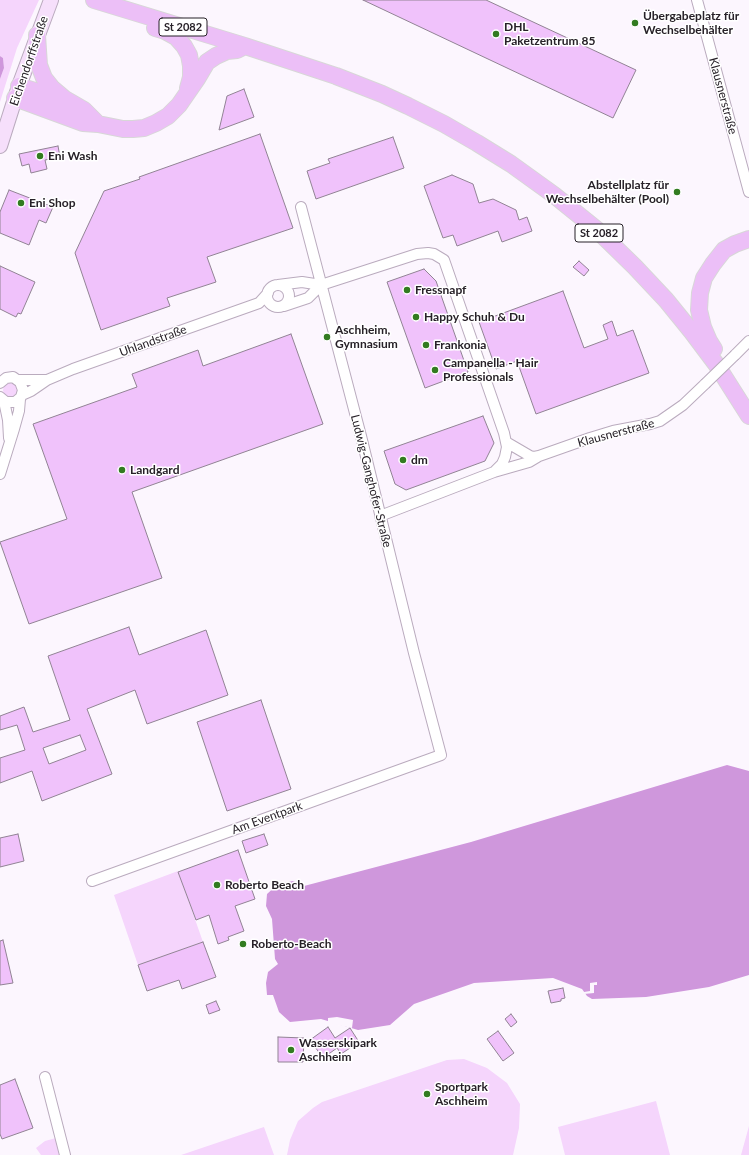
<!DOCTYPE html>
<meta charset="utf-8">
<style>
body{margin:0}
canvas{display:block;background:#fcf6fe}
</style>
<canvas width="749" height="1155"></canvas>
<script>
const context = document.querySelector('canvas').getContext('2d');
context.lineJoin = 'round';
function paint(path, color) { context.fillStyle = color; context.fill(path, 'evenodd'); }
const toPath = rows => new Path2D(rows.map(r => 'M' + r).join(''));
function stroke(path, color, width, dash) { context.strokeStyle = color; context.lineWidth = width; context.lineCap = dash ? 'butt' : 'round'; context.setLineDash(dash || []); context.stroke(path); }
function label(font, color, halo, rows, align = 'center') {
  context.font = font + ' Lato,sans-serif'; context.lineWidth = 3; context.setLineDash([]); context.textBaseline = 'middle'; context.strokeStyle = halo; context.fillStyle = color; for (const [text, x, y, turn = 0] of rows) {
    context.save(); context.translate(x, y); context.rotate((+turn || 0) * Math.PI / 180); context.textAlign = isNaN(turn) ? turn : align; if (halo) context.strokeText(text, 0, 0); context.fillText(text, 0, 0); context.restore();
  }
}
paint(toPath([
 [0,0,39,0,17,48,0,102,0,79,4,68,3,58,0,56],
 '3 390a7 7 0 1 1 14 0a7 7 0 1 1-14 0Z',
 [178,871,203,942,138,965,114,895],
 [464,1059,487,1068,507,1083,520,1104,519,1128,513,1155,287,1155,290,1140,298,1121,313,1108,322,1102,447,1060],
 [656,1101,670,1155,565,1155,558,1127],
 [749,1126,749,1155,741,1155],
 [264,1127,274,1155,181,1155],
 [56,1138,59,1155,41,1155,36,1148,45,1141]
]), '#f5d5fc');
paint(toPath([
 [0,56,3,58,4,68,0,79],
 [727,765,749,771,749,975,709,987,646,997,592,999,587,996,582,989,553,978,474,983,414,1004,390,1025,358,1030,321,1019,290,1022,279,1012,273,995,267,995,266,983,268,972,278,964,275,959,272,919,266,906,267,894,278,884,293,881,304,886,471,842]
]), '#cf97dc');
paint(toPath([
 [597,982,597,985,594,985,594,993,584,994,584,992,590,991,590,983],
 [337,1017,353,1020,352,1028,328,1023,328,1018]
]), '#fcf6fe');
const building = toPath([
 [363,0,486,0,636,70,613,118,363,0],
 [244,89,254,117,219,130,227,96,244,89],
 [260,134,293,228,207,257,216,282,167,298,170,306,101,330,75,253,104,191,140,179,139,177,260,134],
 [393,137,404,168,316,199,307,171,330,163,328,159,393,137],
 [58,146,60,157,45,160,47,169,31,173,29,164,22,166,19,154,58,146],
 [452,175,473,184,479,203,493,199,516,210,519,220,527,217,532,231,502,242,498,231,457,246,453,235,443,238,424,186,452,175],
 [9,190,53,207,46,223,39,220,29,245,0,233,0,212,9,190],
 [579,261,589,270,584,276,573,267,579,261],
 [0,266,35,282,21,314,18,313,16,317,0,309,0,266],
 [424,269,436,281,468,372,425,388,387,282,424,269],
 [563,291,584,348,608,339,603,325,612,321,617,336,633,330,649,373,536,414,517,361,496,369,479,322,563,291],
 [291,334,323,424,132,492,162,578,29,624,0,542,67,519,33,424,137,387,132,374,198,350,203,366,291,334],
 [483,416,494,443,485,461,406,490,395,484,384,451,483,416],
 [129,627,139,655,206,630,228,695,147,724,135,690,87,709,112,774,42,801,32,771,0,783,0,758,25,750,17,725,0,730,0,716,24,707,33,732,70,720,48,656,129,627],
 [80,735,86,750,49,764,43,748,80,735],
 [261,700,291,789,227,811,197,722,261,700],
 [18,834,24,861,0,867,0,838,18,834],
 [264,834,268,845,246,853,242,841,264,834],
 [238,850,255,899,235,906,244,931,228,937,229,940,218,944,209,915,196,920,178,872,238,850],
 [3,940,13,983,0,985,0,941,3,940],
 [203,942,216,977,182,989,179,980,147,991,138,965,203,942],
 [563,988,565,998,561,999,561,1001,551,1003,548,991,563,988],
 [216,1001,220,1010,209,1014,206,1005,216,1001],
 [511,1014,517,1022,511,1027,505,1019,511,1014],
 [328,1027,335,1038,350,1028,359,1042,341,1054,337,1048,323,1058,310,1040,328,1027],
 [498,1031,514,1053,503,1061,487,1039,498,1031],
 [278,1037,304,1038,303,1062,278,1062,278,1037],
 [15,1079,33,1128,2,1139,0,1134,0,1085,15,1079]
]);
paint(building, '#f0c2fb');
stroke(building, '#918394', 1);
const street = toPath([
 [697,0,749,192],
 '267 296a11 11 0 1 1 22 0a11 11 0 1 1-22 0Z',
 [278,285,302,282,321,285],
 [284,306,308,298,321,285,417,254,428,253,434,254,444,260,504,433,507,447,505,457,502,464,494,472,380,516],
 [735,355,749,341],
 [18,380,47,380],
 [0,383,6,378,13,377,20,382,23,390,21,397,15,402,6,402,0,397],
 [22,395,31,391,47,380,73,369,259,303,268,293],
 [4,401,8,420,9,438],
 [506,442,530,456,534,457,539,456],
 [494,472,529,462,539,456,590,438,613,431,650,424,660,421,683,405,705,384],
 [0,474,14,429,19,411,20,399],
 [92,881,441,755,414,653,361,436,301,207],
 [45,1077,65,1155]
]);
const secondary = toPath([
 [0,146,19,86,51,0]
]);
const primary = toPath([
 [94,0,245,46,336,76,382,94,408,106,444,124,477,143,511,164,554,195,596,229,635,267,666,300,692,332,716,364,749,416],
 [155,28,165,31,176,37,184,46,189,55,191,66,191,77,188,88],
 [37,35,39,65,44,78,52,88,65,99,84,110,98,124],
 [19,86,35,91,61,104],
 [15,98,83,123,98,124,123,129,133,129,144,128,156,123,168,116,179,105,197,79,207,62,216,56,227,51,237,50,245,46],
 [714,349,709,341,703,327,699,310,700,293,704,278,713,264,724,250,735,244,749,239]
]);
stroke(street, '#baabbe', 12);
stroke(secondary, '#baabbe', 16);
stroke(primary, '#d8d7d8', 18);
stroke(street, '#fff', 10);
stroke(secondary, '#f6dffb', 14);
stroke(primary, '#ecbff7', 16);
const streetBridge = toPath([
 [705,384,735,355]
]);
stroke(streetBridge, '#baabbe', 12, []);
stroke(streetBridge, '#fff', 10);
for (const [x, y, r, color] of [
 [635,23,4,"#327b20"],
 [496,34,4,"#327b20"],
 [40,156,4,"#327b20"],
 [677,192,4,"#327b20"],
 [21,203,4,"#327b20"],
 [407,290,4,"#327b20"],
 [416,317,4,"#327b20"],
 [327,337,4,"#327b20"],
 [426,345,4,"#327b20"],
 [435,370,4,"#327b20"],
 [403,460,4,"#327b20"],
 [122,470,4,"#327b20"],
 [217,885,4,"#327b20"],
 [243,944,4,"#327b20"],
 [291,1050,4,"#327b20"],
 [427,1094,4,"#327b20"]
]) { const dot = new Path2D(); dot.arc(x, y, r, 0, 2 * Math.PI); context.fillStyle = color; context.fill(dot); stroke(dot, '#fff', 1.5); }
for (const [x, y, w] of [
 [183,27,48],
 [599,233,48]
]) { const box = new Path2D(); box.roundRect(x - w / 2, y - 9, w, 18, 3); context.fillStyle = '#fff'; context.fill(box); stroke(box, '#272128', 1); }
label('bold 11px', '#272128', null, [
 ["St 2082",183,27],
 ["St 2082",599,233]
]);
label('bold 12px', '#272128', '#fff', [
 ["Übergabeplatz für",643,16],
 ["Wechselbehälter",643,30],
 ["DHL",504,27],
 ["Paketzentrum 85",504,41],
 ["Eni Wash",48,156],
 ["Abstellplatz für",669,185,"right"],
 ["Wechselbehälter (Pool)",669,199,"right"],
 ["Eni Shop",29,203],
 ["Fressnapf",415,290],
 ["Happy Schuh & Du",424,317],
 ["Aschheim,",335,330],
 ["Gymnasium",335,344],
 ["Frankonia",434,345],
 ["Campanella - Hair",443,363],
 ["Professionals",443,377],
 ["dm",411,460],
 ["Landgard",130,470],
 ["Roberto Beach",225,885],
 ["Roberto-Beach",251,944],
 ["Wasserskipark",299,1043],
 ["Aschheim",299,1057],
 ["Sportpark",435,1087],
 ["Aschheim",435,1101]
], 'left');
label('12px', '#272128', '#fff', [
 ["Eichendorffstraße",29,61,-71],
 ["Klausnerstraße",723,96,75],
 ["Uhlandstraße",153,341,-20],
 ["Klausnerstraße",616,433,-15],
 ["Ludwig-Ganghofer-Straße",371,481,76],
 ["Am Eventpark",267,818,-20]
]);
</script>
